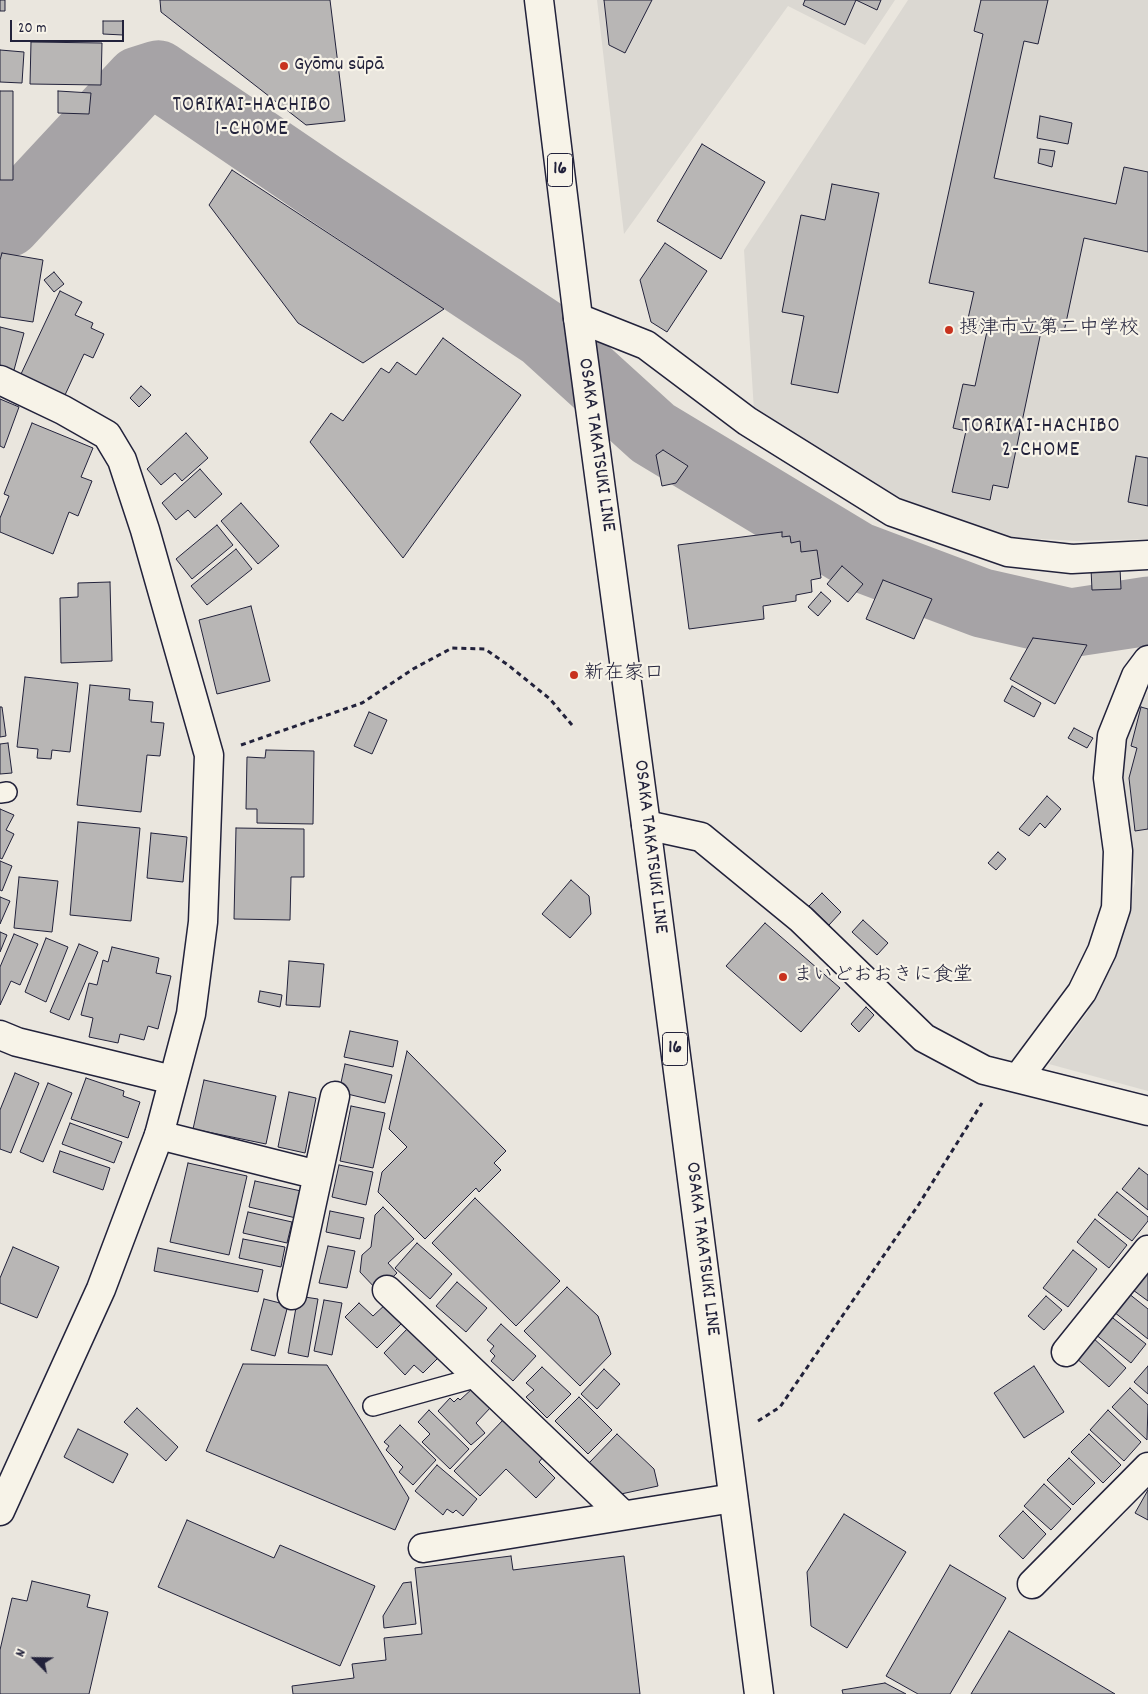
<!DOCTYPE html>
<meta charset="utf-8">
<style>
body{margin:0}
#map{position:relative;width:1148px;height:1694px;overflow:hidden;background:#eae6de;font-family:Dekko,sans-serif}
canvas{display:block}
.north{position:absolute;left:10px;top:1634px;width:50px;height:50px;-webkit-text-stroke:4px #f7f3e8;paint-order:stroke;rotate:293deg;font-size:14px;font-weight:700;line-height:20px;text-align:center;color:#22223b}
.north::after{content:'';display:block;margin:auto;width:18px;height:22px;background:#22223b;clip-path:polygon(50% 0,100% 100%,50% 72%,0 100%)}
.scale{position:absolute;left:10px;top:20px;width:114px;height:22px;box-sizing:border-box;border:2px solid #22223b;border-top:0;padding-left:6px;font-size:15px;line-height:18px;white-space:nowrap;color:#22223b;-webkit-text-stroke:4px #f7f3e8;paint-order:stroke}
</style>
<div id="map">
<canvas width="1148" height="1694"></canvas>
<div class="north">N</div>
<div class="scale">20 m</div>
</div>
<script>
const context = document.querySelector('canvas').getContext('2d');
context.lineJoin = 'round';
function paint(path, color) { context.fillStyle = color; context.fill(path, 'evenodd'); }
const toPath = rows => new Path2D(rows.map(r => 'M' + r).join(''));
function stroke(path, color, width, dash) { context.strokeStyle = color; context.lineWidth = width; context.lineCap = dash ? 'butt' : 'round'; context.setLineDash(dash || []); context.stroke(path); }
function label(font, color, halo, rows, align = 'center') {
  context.font = font + ' Dekko,"Klee One",sans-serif'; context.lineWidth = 4.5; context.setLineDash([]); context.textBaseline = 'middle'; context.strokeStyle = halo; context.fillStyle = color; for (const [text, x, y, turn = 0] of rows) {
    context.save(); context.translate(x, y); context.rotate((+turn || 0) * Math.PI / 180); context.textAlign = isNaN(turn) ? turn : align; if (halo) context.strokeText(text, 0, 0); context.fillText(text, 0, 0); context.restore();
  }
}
paint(toPath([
 [597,0,895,0,865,45,788,6,624,234],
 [908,0,1148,0,1148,539,1076,541,1009,537,900,498,754,411,744,250],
 [1148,691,1148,1091,1049,1064,1087,1013,1109,963,1135,883,1121,769,1124,736]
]), '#dbd8d2');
stroke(toPath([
 [0,222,7,223,139,81,158,75,324,188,544,334,653,433,857,556,982,603,1070,623,1148,611]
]), '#a6a3a6', 69);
const building = toPath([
 [0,0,5,0,5,11,0,11,0,0],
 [160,0,330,0,345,121,306,125,161,12,160,0],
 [604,0,652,0,625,53,609,45,604,0],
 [805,0,881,0,877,10,856,0,845,25,803,5,805,0],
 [981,0,1048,0,1038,44,1024,41,994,178,1116,204,1124,167,1148,172,1148,252,1084,238,1064,332,1042,327,1008,488,993,485,990,500,952,492,966,431,953,428,963,384,975,386,988,327,967,323,974,292,929,283,983,34,974,31,981,0],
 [103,21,123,21,123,35,103,34,103,21],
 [31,42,102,43,101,85,30,84,31,42],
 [0,50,24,52,22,83,0,82,0,50],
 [0,91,13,91,13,180,0,180,0,91],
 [58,91,91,93,89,114,58,113,58,91],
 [1040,116,1072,123,1068,144,1037,138,1040,116],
 [702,144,765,182,721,259,657,221,702,144],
 [1040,149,1055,151,1052,167,1038,163,1040,149],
 [232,170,444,309,363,363,298,323,209,205,232,170],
 [832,184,879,193,838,393,791,384,804,316,782,312,801,215,825,220,832,184],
 [665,243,707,271,667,332,651,322,640,280,665,243],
 [2,253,43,260,33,322,0,317,0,260,2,253],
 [54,272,64,284,54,292,44,280,54,272],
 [60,291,82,302,75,315,93,323,91,328,104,334,93,358,84,354,65,395,21,374,60,291],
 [0,327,24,333,14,370,0,366,0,327],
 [443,338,521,395,403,558,310,442,331,413,343,421,381,368,389,373,397,362,416,375,443,338],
 [141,386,151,395,139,407,130,398,141,386],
 [0,399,19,407,4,448,0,446,0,399],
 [32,423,93,448,81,477,92,481,78,516,69,512,53,554,0,532,0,518,9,496,4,494,32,423],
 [186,433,208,458,182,481,175,473,161,485,147,469,186,433],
 [663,450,688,466,676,483,662,486,656,455,663,450],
 [1136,456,1148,458,1148,506,1128,502,1136,456],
 [200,469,222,494,195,518,188,510,176,520,162,503,200,469],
 [241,503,279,546,258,564,221,521,241,503],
 [217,525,233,545,192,579,176,559,217,525],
 [782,532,782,537,790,536,791,543,800,541,801,552,817,550,821,578,811,580,812,592,796,595,796,601,763,606,764,619,689,629,678,545,782,532],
 [236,549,252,569,207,605,191,586,236,549],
 [842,566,863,584,848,602,827,584,842,566],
 [1120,568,1121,589,1092,590,1091,569,1120,568],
 [883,580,932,599,914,639,866,619,883,580],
 [110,582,112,661,61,663,60,598,78,597,78,583,110,582],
 [821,592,831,601,818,616,808,607,821,592],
 [251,606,270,681,217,694,199,620,251,606],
 [1033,638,1087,645,1055,704,1010,679,1033,638],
 [25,677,78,683,70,752,52,750,51,759,37,758,38,749,17,747,25,677],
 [90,685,130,689,129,700,153,702,151,722,164,723,160,756,147,755,141,812,77,805,90,685],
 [1012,686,1041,703,1034,717,1004,701,1012,686],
 [0,707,2,707,6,736,0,737,0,707],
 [1141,707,1148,709,1148,829,1135,831,1129,778,1137,748,1131,746,1141,707],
 [369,712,387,720,372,754,354,746,369,712],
 [1074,728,1093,738,1087,748,1068,738,1074,728],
 [8,743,12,773,0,774,0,744,8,743],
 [266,750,314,751,313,824,257,823,257,809,246,809,247,757,265,758,266,750],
 [1047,796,1061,809,1045,828,1040,823,1029,836,1019,829,1047,796],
 [0,809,14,815,6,830,14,834,2,859,0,858,0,809],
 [78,822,140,828,131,921,70,915,78,822],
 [236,828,304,829,304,877,291,877,290,920,234,919,236,828],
 [151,833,187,837,183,882,147,878,151,833],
 [998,852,1006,859,996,870,988,863,998,852],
 [0,861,12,866,2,891,0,890,0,861],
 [19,877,58,881,52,932,14,928,19,877],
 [571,880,589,896,591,914,570,938,542,914,571,880],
 [822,893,841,912,829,925,809,906,822,893],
 [0,897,10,901,0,924,0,897],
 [863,920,888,943,877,955,852,932,863,920],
 [765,923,840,988,801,1032,726,966,765,923],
 [0,932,7,935,0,952,0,932],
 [14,934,38,944,20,985,11,981,0,1005,0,967,14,934],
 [46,938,68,947,46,1002,25,992,46,938],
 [79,944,98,952,69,1020,50,1012,79,944],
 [112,947,159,958,156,973,171,976,158,1029,148,1026,144,1040,120,1034,118,1043,89,1037,93,1018,81,1015,89,983,97,985,103,960,108,962,112,947],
 [289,961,324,964,320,1007,286,1005,289,961],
 [260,991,282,995,280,1007,258,1002,260,991],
 [866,1007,874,1015,859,1032,851,1024,866,1007],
 [350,1031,398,1041,393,1067,344,1057,350,1031],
 [407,1051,506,1151,494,1163,501,1170,479,1192,476,1188,425,1239,378,1192,382,1172,407,1147,389,1129,407,1051],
 [345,1064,392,1075,385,1103,339,1092,345,1064],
 [15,1073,39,1083,11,1153,0,1149,0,1110,15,1073],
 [86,1078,124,1091,123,1096,140,1102,128,1138,71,1119,86,1078],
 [204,1080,276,1096,266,1144,193,1129,204,1080],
 [48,1083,72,1093,43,1162,20,1152,48,1083],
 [289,1092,316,1098,305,1153,278,1147,289,1092],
 [351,1106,385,1113,373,1168,340,1161,351,1106],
 [70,1123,122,1142,114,1163,62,1144,70,1123],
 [60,1151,110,1168,103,1190,53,1172,60,1151],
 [188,1163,247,1176,229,1255,170,1242,188,1163],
 [339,1165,373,1172,366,1205,332,1197,339,1165],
 [1139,1168,1148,1175,1148,1210,1122,1189,1139,1168],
 [255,1181,301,1191,296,1218,249,1207,255,1181],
 [1117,1192,1148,1217,1148,1221,1132,1241,1098,1215,1117,1192],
 [475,1198,560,1281,516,1326,432,1243,475,1198],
 [383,1207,414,1239,388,1263,397,1273,378,1291,360,1272,362,1255,371,1247,375,1215,383,1207],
 [330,1211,364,1218,360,1239,326,1232,330,1211],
 [248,1212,292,1222,287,1243,243,1233,248,1212],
 [1095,1219,1127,1245,1109,1268,1077,1242,1095,1219],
 [243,1239,285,1247,281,1267,239,1258,243,1239],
 [417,1243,452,1274,430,1299,395,1268,417,1243],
 [328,1246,355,1251,347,1288,319,1283,328,1246],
 [13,1247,59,1267,37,1318,0,1303,0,1278,13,1247],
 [158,1248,263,1270,258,1292,154,1271,158,1248],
 [1073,1250,1097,1269,1068,1307,1043,1288,1073,1250],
 [1148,1272,1148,1301,1133,1290,1148,1272],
 [457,1282,487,1308,466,1332,436,1306,457,1282],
 [567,1287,598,1316,611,1354,580,1386,524,1331,567,1287],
 [1128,1293,1148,1309,1148,1339,1114,1312,1128,1293],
 [298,1296,318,1299,308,1357,288,1353,298,1296],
 [1046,1296,1062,1310,1044,1330,1028,1316,1046,1296],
 [264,1299,288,1305,275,1356,251,1350,264,1299],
 [324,1300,342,1303,332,1355,314,1351,324,1300],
 [359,1303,373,1316,387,1303,405,1320,377,1348,345,1317,359,1303],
 [1109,1315,1146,1344,1131,1363,1095,1334,1109,1315],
 [501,1324,536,1356,513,1381,491,1361,495,1356,490,1351,494,1346,487,1340,501,1324],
 [409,1327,439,1357,423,1373,414,1365,405,1375,384,1353,409,1327],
 [1092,1337,1126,1368,1109,1387,1075,1357,1092,1337],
 [243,1364,327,1365,409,1498,395,1530,206,1451,243,1364],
 [1034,1366,1064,1412,1024,1438,994,1393,1034,1366],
 [1148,1366,1148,1394,1134,1382,1148,1366],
 [542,1367,571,1394,547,1418,526,1397,534,1390,526,1383,542,1367],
 [604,1369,620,1384,597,1409,581,1394,604,1369],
 [473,1388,491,1407,476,1423,485,1433,471,1445,438,1411,450,1398,454,1402,458,1398,460,1400,473,1388],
 [1130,1388,1148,1405,1147,1440,1112,1407,1130,1388],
 [579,1397,612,1430,588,1454,555,1421,579,1397],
 [137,1408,178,1447,166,1461,124,1422,137,1408],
 [429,1410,469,1449,450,1469,422,1442,430,1434,418,1422,429,1410],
 [1108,1410,1141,1442,1124,1461,1090,1430,1108,1410],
 [505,1418,544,1456,539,1462,555,1478,536,1498,506,1469,480,1496,454,1471,505,1418],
 [400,1425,436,1460,413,1485,399,1472,403,1467,386,1450,389,1446,384,1442,400,1425],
 [78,1429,128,1454,113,1483,64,1457,78,1429],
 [617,1434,654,1469,658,1486,621,1494,589,1463,617,1434],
 [1089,1434,1121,1465,1103,1483,1071,1452,1089,1434],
 [1069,1458,1095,1483,1073,1505,1047,1480,1069,1458],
 [437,1465,477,1499,463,1516,456,1510,453,1513,447,1509,443,1515,415,1491,437,1465],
 [1044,1484,1071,1509,1051,1530,1024,1506,1044,1484],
 [1148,1490,1148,1520,1135,1513,1148,1490],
 [1023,1511,1046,1534,1023,1559,999,1536,1023,1511],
 [844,1514,906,1552,847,1648,811,1626,807,1572,844,1514],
 [187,1520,274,1558,280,1545,375,1586,340,1666,158,1587,187,1520],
 [511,1556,513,1570,624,1556,640,1694,293,1694,292,1686,354,1678,352,1664,386,1660,384,1638,422,1634,415,1568,511,1556],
 [950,1565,1006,1598,950,1694,918,1694,886,1676,950,1565],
 [32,1581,90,1595,87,1607,108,1612,89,1694,0,1694,0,1650,12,1598,27,1601,32,1581],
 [411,1582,416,1624,384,1628,383,1616,403,1583,411,1582],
 [1009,1631,1115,1694,971,1694,1009,1631],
 [885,1683,906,1694,843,1694,842,1690,885,1683]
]);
paint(building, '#b8b6b5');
stroke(building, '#22223b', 1);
const lane = toPath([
 [0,793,7,792],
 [373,1406,478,1377]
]);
const street = toPath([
 [578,318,646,345,747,421,893,512,1008,552,1072,559,1148,555],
 [646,825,701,837,801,919,924,1038,984,1070,1148,1111],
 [0,1035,17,1042,173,1080],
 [1018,1078,1082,992,1102,951,1116,908,1118,851,1108,778,1112,736,1136,676,1148,660],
 [159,1135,318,1175],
 [387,1290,623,1515],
 [292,1295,335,1096],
 [1066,1352,1148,1250],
 [423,1548,733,1498],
 [1032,1584,1148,1467]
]);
const secondary = toPath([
 [0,380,63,410,107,435,122,460,145,530,209,755,203,922,191,1014,159,1135,101,1289,0,1511]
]);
const primary = toPath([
 [539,0,578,318,646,825,759,1694]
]);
stroke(lane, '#22223b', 22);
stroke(street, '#22223b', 31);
stroke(secondary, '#22223b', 31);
stroke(primary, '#22223b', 31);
stroke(toPath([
 [241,745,362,703,413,669,452,648,485,649,508,665,550,699,572,725],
 [758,1421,780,1407,919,1204,982,1103]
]), '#22223b', 3, [5, 4]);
stroke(lane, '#f7f3e8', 19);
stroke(street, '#f7f3e8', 28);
stroke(secondary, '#f7f3e8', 28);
stroke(primary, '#f7f3e8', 28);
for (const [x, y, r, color] of [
 [284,66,5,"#c8321e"],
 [949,330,5,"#c8321e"],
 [574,675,5,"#c8321e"],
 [783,977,5,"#c8321e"]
]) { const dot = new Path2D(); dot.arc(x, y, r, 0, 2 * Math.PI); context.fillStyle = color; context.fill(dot); stroke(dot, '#f7f3e8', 2); }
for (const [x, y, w] of [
 [560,170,25],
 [675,1049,25]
]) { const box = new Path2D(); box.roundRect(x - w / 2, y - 16.5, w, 33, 4); context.fillStyle = '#f7f3e8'; context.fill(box); stroke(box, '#22223b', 1); }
label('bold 19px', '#22223b', null, [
 ["16",560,170],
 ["16",675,1049]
]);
label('20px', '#22223b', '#f7f3e8', [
 ["Gyōmu sūpā",294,66],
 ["摂津市立第二中学校",959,330],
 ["新在家口",584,675],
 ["まいどおおきに食堂",793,977]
], 'left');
label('20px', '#22223b', '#f7f3e8', [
 ["OSAKA TAKATSUKI LINE",595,445,82],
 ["OSAKA TAKATSUKI LINE",649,847,83],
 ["OSAKA TAKATSUKI LINE",701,1249,83]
]);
context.letterSpacing = '1px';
label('21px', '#22223b', '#f7f3e8', [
 ["TORIKAI-HACHIBO",252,107],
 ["1-CHOME",252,131],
 ["TORIKAI-HACHIBO",1041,428],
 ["2-CHOME",1041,452]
]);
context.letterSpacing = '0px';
</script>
